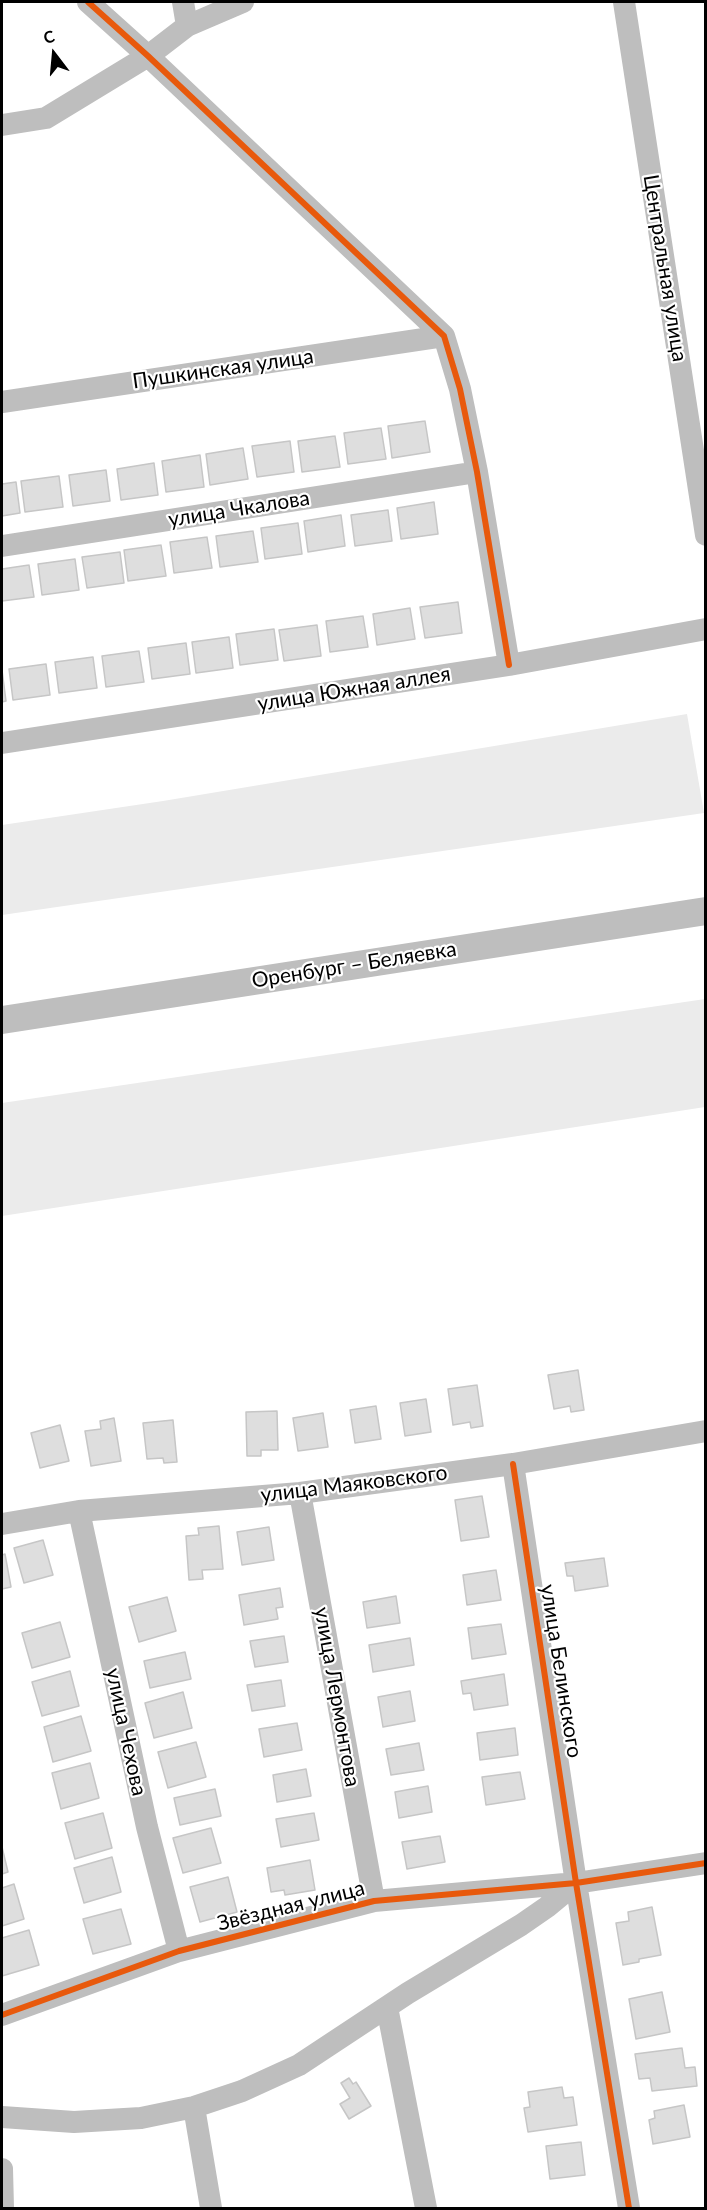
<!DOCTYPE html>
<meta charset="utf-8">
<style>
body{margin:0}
#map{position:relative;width:707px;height:2210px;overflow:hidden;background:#fff;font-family:Lato,sans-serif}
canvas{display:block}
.frame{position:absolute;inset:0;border:3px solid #000;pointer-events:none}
.north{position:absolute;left:24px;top:24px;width:60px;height:60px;-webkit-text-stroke:4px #fff;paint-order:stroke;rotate:344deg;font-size:16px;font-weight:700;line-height:24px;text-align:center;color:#000}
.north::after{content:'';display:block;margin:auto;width:21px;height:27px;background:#000;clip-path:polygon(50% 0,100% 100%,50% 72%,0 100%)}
</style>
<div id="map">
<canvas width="707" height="2210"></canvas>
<div class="frame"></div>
<div class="north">С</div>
</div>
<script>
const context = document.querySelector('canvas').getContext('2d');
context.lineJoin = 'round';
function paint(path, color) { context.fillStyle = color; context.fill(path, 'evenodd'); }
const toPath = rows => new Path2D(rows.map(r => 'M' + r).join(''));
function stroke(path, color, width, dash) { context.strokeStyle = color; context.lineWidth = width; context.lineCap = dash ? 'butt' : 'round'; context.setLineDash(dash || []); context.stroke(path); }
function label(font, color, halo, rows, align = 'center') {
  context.font = font + ' Lato,sans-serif'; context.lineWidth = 4.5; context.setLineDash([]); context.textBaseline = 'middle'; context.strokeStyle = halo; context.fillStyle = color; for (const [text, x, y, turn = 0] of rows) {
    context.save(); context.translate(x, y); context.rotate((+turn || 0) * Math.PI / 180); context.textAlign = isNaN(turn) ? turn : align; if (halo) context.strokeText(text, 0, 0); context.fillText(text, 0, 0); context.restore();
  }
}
paint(toPath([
 [687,714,704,813,2,915,2,825,163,801],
 [705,999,705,1107,2,1216,2,1103]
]), '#ebebeb');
const building = toPath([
 [425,421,430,452,392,458,388,426,425,421],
 [381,428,386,459,348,464,344,433,381,428],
 [335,436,340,467,302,472,298,441,335,436],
 [290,441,294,472,257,477,252,446,290,441],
 [243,448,248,479,210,485,206,454,243,448],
 [200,455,204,487,166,492,162,461,200,455],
 [154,463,158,495,121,500,117,469,154,463],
 [106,470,110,501,73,506,69,475,106,470],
 [59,476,63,507,25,512,21,481,59,476],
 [16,482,20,513,2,516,2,484,16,482],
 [434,502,438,534,401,539,397,508,434,502],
 [388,510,392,541,355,546,351,515,388,510],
 [341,515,345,546,308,552,304,521,341,515],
 [298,523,302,554,265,559,261,528,298,523],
 [253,531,258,562,220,567,216,536,253,531],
 [207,537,212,568,174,573,170,542,207,537],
 [161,545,166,576,128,581,124,550,161,545],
 [120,552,124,583,87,588,82,557,120,552],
 [75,559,79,590,42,595,38,564,75,559],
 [29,565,34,597,2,601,2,569,29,565],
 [458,602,462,633,425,638,420,607,458,602],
 [410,608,415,639,377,645,373,614,410,608],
 [363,616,368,647,330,652,326,621,363,616],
 [317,625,321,656,284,661,279,630,317,625],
 [274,629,278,660,240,665,236,634,274,629],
 [229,637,233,668,196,673,192,642,229,637],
 [186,643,190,674,152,679,148,648,186,643],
 [139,651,144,682,106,687,102,656,139,651],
 [93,657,97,688,59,693,55,662,93,657],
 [46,664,50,695,13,700,9,669,46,664],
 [2,670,6,701,2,702,2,670],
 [578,1370,584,1410,571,1412,570,1406,554,1409,548,1375,578,1370],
 [477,1385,483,1426,471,1428,470,1422,453,1425,448,1389,477,1385],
 [426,1399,431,1432,405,1436,400,1403,426,1399],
 [376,1406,381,1439,355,1443,350,1410,376,1406],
 [277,1411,278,1450,261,1450,261,1456,247,1456,246,1412,277,1411],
 [323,1413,328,1447,298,1451,293,1418,323,1413],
 [114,1418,121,1461,91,1466,85,1431,101,1429,100,1421,114,1418],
 [173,1420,177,1462,164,1463,163,1458,147,1459,143,1423,173,1420],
 [60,1425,69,1461,40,1468,31,1433,60,1425],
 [482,1496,489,1537,461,1541,455,1500,482,1496],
 [219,1526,223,1569,202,1570,203,1579,189,1580,186,1536,199,1535,198,1528,219,1526],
 [269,1527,274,1560,242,1565,237,1532,269,1527],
 [43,1540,53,1575,24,1583,14,1548,43,1540],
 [5,1554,11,1587,2,1589,2,1555,5,1554],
 [604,1558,608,1586,575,1591,573,1576,567,1576,565,1563,604,1558],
 [496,1570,501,1600,467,1605,463,1575,496,1570],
 [280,1588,283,1607,276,1608,278,1619,244,1625,239,1595,280,1588],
 [396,1596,400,1623,367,1628,363,1602,396,1596],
 [167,1597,176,1631,139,1642,129,1607,167,1597],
 [60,1622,70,1657,32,1668,22,1633,60,1622],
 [501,1624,506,1654,472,1659,468,1628,501,1624],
 [284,1636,288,1662,255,1667,250,1641,284,1636],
 [410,1638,414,1665,373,1672,369,1645,410,1638],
 [185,1652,191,1679,150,1688,144,1661,185,1652],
 [70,1671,79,1706,42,1716,32,1682,70,1671],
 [504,1674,508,1705,474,1710,471,1693,463,1694,461,1681,504,1674],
 [281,1680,285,1706,252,1711,247,1685,281,1680],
 [410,1691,415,1721,383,1727,378,1697,410,1691],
 [183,1692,192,1728,154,1738,145,1703,183,1692],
 [81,1716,91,1751,53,1762,44,1727,81,1716],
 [297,1723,302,1750,264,1757,259,1729,297,1723],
 [515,1728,518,1755,480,1760,477,1733,515,1728],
 [196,1742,206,1777,168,1788,158,1752,196,1742],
 [419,1743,424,1770,391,1775,386,1749,419,1743],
 [90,1763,99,1798,61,1809,52,1773,90,1763],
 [306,1769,311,1796,277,1802,273,1775,306,1769],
 [520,1772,525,1799,486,1805,482,1777,520,1772],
 [428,1786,432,1812,399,1818,395,1792,428,1786],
 [215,1789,221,1816,180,1825,174,1798,215,1789],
 [103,1813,112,1848,75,1859,65,1823,103,1813],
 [314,1813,319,1840,281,1847,276,1819,314,1813],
 [211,1828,221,1863,183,1873,173,1838,211,1828],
 [440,1836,445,1862,407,1869,402,1842,440,1836],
 [2,1847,8,1872,2,1874,2,1847],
 [112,1857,121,1892,84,1903,74,1868,112,1857],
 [310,1860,315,1890,285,1895,284,1890,271,1892,267,1868,310,1860],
 [228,1877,237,1912,200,1922,190,1887,228,1877],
 [14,1884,24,1919,2,1926,2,1888,14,1884],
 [652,1907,661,1955,639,1959,639,1962,623,1965,616,1923,629,1921,628,1912,652,1907],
 [121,1909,131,1944,93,1954,83,1919,121,1909],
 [29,1930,39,1965,2,1976,2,1938,29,1930],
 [662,1992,670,2032,636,2039,629,1999,662,1992],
 [682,2048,685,2068,695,2067,697,2086,652,2091,650,2078,639,2079,635,2054,682,2048],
 [349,2078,353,2084,356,2082,371,2106,349,2119,340,2104,350,2098,341,2083,349,2078],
 [562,2087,564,2098,573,2097,577,2125,528,2132,524,2108,530,2107,528,2092,562,2087],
 [684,2105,690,2137,653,2144,649,2120,655,2118,654,2111,684,2105],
 [581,2142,585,2175,550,2179,546,2146,581,2142]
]);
paint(building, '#dedede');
stroke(building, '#c6c6c6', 1.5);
stroke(toPath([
 [88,2,148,56,444,336,460,389,477,472,509,665],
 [183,2,187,26],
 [624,2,706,535],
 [2,125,46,118,148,56,187,26,243,2],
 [2,402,444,336],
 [2,546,477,472],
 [2,743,509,665,706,629],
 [513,1464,576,1883,629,2208],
 [300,1493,374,1901],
 [79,1511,147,1827,179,1951],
 [2,1524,79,1511,300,1493,513,1464,706,1431],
 [387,2007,426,2208],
 [2,2015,179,1951,374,1901,576,1883,706,1863],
 [194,2107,211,2208],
 [2,2117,74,2122,141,2118,194,2107,242,2091,299,2065,408,1993,521,1925,547,1907,576,1883],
 [2,2169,3,2208]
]), '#bebebe', 22);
stroke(toPath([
 [2,1020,706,911]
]), '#bebebe', 28);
stroke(toPath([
 [88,2,148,56,444,336,460,389,477,472,509,665],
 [513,1464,576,1883,629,2208],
 [2,2015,179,1951,374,1901,576,1883,706,1863]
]), '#e8590c', 6);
label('21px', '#000', '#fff', [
 ["Центральная улица",665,268,81],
 ["Пушкинская улица",223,369,-8],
 ["улица Чкалова",239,509,-9],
 ["улица Южная аллея",354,689,-9],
 ["Оренбург – Беляевка",354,965,-9],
 ["улица Маяковского",354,1484,-7],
 ["улица Белинского",561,1671,81],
 ["улица Лермонтова",337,1697,80],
 ["улица Чехова",126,1732,78],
 ["Звёздная улица",291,1906,-14]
]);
</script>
